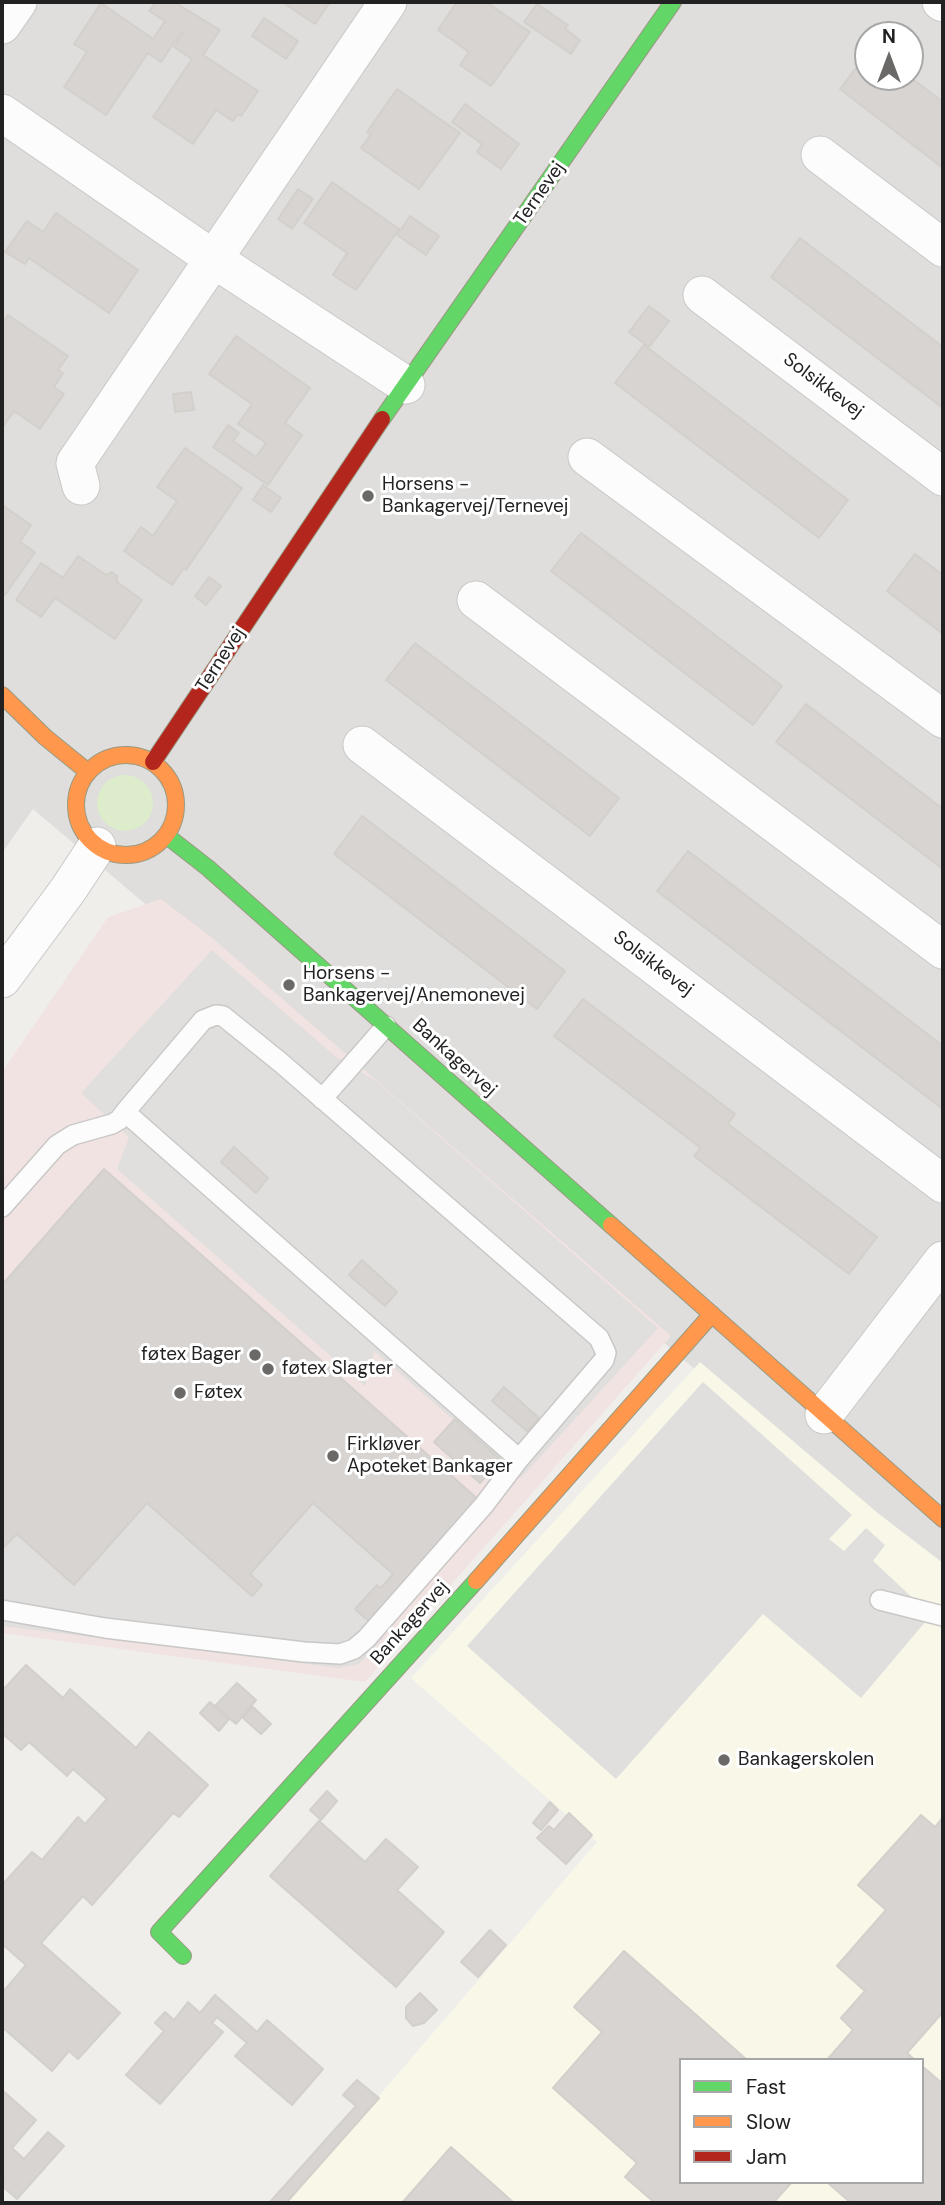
<!DOCTYPE html>
<meta charset="utf-8">
<style>
body{margin:0}
#map{position:relative;width:945px;height:2205px;overflow:hidden;background:#f0eeeb;font-family:"DM Sans",sans-serif}
canvas{display:block}
.frame{position:absolute;inset:0;border:4px solid #222;pointer-events:none}
.legend{position:absolute;left:679px;top:2058px;width:245px;height:126px;box-sizing:border-box;background:#fff;border:2px solid #a7a7a7;margin:0;padding:9px 12px;list-style:none;font-size:21px;color:#222}
.legend li{display:flex;align-items:center;gap:14px;height:35px}
.legend b{width:35px;border:2px solid #a7a7a7}
.north{position:absolute;left:854px;top:21px;width:70px;height:70px;box-sizing:border-box;background:#fff;border:2px solid #a7a7a7;border-radius:50%;rotate:0deg;font-size:19px;font-weight:700;line-height:28px;text-align:center;color:#222}
.north::after{content:'';display:block;margin:auto;width:24px;height:32px;background:#6a6968;clip-path:polygon(50% 0,100% 100%,50% 72%,0 100%)}
</style>
<div id="map">
<canvas width="945" height="2205"></canvas>
<div class="frame"></div>
<ul class="legend">
<li><b style="height:9px;background:#63d668"></b>Fast</li>
<li><b style="height:9px;background:#ff974d"></b>Slow</li>
<li><b style="height:9px;background:#b3261e"></b>Jam</li>
</ul>
<div class="north">N</div>
</div>
<script>
const context = document.querySelector('canvas').getContext('2d');
context.lineJoin = 'round';
function paint(path, color) { context.fillStyle = color; context.fill(path, 'evenodd'); }
const toPath = rows => new Path2D(rows.map(r => 'M' + r).join(''));
function stroke(path, color, width, dash) { context.strokeStyle = color; context.lineWidth = width; context.lineCap = dash ? 'butt' : 'round'; context.setLineDash(dash || []); context.stroke(path); }
function label(font, color, halo, rows, align = 'center') {
  context.font = font + ' "DM Sans",sans-serif'; context.lineWidth = 6; context.setLineDash([]); context.textBaseline = 'middle'; context.strokeStyle = halo; context.fillStyle = color; for (const [text, x, y, turn = 0] of rows) {
    context.save(); context.translate(x, y); context.rotate((+turn || 0) * Math.PI / 180); context.textAlign = isNaN(turn) ? turn : align; if (halo) context.strokeText(text, 0, 0); context.fillText(text, 0, 0); context.restore();
  }
}
paint(toPath([
 [2,2,943,2,943,1579,33,809,2,853],
 [868,35,910,35,910,77,868,77]
]), '#dfdedc');
paint(toPath([
 [161,899,211,937,671,1336,365,1682,2,1633,2,1072,108,917]
]), '#f1e3e1');
paint(toPath([
 [700,1362,879,1514,943,1563,943,2203,287,2203,597,1842,411,1678],
 [681,2060,922,2060,922,2182,681,2182]
]), '#f8f7e8');
paint(toPath([
 '97 803a28 28 0 1 1 56 0a28 28 0 1 1-56 0Z'
]), '#ddeccb');
paint(toPath([
 [212,950,336,1057,376,1081,658,1328,521,1478,374,1351,365,1386,117,1169,129,1137,81,1093],
 [703,1382,852,1515,829,1539,844,1551,866,1528,885,1545,873,1561,931,1615,861,1698,763,1614,616,1779,467,1646],
 [147,1503,252,1596,262,1585,250,1574,313,1503,393,1574,381,1588,376,1585,355,1609,384,1637,359,1664,339,1668,2,1626,2,1551,17,1534]
]), '#e0dfde');
const building = toPath([
 [156,2,174,2,220,30,203,55,258,91,241,116,238,114,233,121,216,110,193,144,153,117,192,59,174,47,183,33,181,32,161,62,148,53,106,115,64,87,87,52,74,44,101,3,153,39,165,21,149,11,156,2],
 [282,2,330,2,315,24,282,2],
 [457,2,486,2,530,32,491,86,460,65,469,52,438,30,457,2],
 [537,4,568,25,565,29,580,40,571,54,524,22,537,4],
 [264,18,298,41,286,59,252,36,264,18],
 [868,52,868,77,910,77,943,102,943,168,840,89,868,52],
 [397,89,460,133,419,189,361,148,371,134,367,132,397,89],
 [465,104,519,144,501,169,477,152,482,144,452,122,465,104],
 [332,182,399,229,356,290,333,275,347,253,304,223,332,182],
 [298,189,313,199,292,229,278,219,298,189],
 [56,213,138,270,109,313,29,258,25,264,5,252,27,221,43,232,56,213],
 [410,216,439,236,426,255,397,235,410,216],
 [800,238,943,347,943,408,771,277,800,238],
 [649,306,669,321,649,347,629,332,649,306],
 [8,315,68,356,58,370,63,373,54,387,64,394,40,429,14,411,2,428,2,324,8,315],
 [236,336,310,388,285,423,302,435,268,485,213,447,228,425,239,433,233,441,256,457,266,443,238,424,252,404,209,374,236,336],
 [644,345,848,500,819,538,615,383,644,345],
 [191,392,194,410,175,412,173,394,191,392],
 [185,448,242,488,186,570,184,568,172,585,124,551,141,527,153,536,177,501,157,487,185,448],
 [263,485,281,498,271,512,253,500,263,485],
 [2,505,31,525,20,542,35,552,5,595,2,592,2,505],
 [581,533,782,686,753,725,551,571,581,533],
 [915,554,943,575,943,634,887,591,915,554],
 [78,556,106,575,112,572,117,576,117,582,142,600,115,639,55,598,41,617,16,600,41,563,63,578,78,556],
 [209,577,221,586,206,605,195,596,209,577],
 [415,643,619,798,590,836,386,680,415,643],
 [806,704,943,809,943,869,776,742,806,704],
 [362,816,565,971,537,1009,334,854,362,816],
 [688,851,943,1046,943,1109,657,891,688,851],
 [583,999,735,1114,728,1124,877,1237,849,1274,694,1156,701,1148,554,1036,583,999],
 [234,1147,268,1178,256,1193,221,1162,234,1147],
 [104,1169,480,1501,372,1624,355,1609,377,1585,381,1588,393,1574,313,1503,250,1574,262,1585,252,1596,147,1503,74,1585,17,1534,2,1549,2,1285,104,1169],
 [362,1260,397,1292,385,1306,349,1275,362,1260],
 [504,1387,539,1418,527,1431,492,1401,504,1387],
 [455,1419,501,1460,480,1483,434,1442,455,1419],
 [26,1665,63,1698,70,1689,136,1748,149,1732,208,1785,179,1817,173,1813,92,1905,83,1896,41,1943,120,2013,78,2059,69,2051,52,2071,2,2027,2,1993,26,1965,2,1944,2,1885,32,1852,42,1860,78,1817,85,1824,107,1799,73,1769,67,1776,29,1742,21,1750,2,1733,2,1691,26,1665],
 [237,1683,256,1700,236,1724,215,1706,237,1683],
 [210,1702,229,1719,219,1731,200,1713,210,1702],
 [253,1707,271,1724,261,1734,243,1718,253,1707],
 [327,1791,337,1801,321,1820,310,1810,327,1791],
 [550,1802,558,1810,541,1830,533,1823,550,1802],
 [569,1813,592,1835,566,1864,537,1838,549,1826,554,1830,569,1813],
 [921,1815,935,1827,943,1817,943,2012,907,2053,915,2060,827,2060,853,2030,841,2018,865,1991,837,1966,886,1910,858,1885,921,1815],
 [319,1821,365,1862,386,1839,418,1867,397,1890,444,1932,396,1987,270,1876,319,1821],
 [490,1930,506,1945,478,1977,461,1962,490,1930],
 [624,1951,747,2060,681,2060,681,2182,792,2182,773,2203,655,2203,625,2177,637,2163,553,2088,602,2032,574,2007,624,1951],
 [420,1993,437,2010,424,2023,413,2026,406,2018,406,2007,420,1993],
 [215,1995,257,2032,267,2020,323,2069,292,2105,235,2056,247,2043,217,2017,212,2023,223,2032,160,2104,126,2075,164,2031,155,2023,165,2012,174,2020,188,2002,200,2013,215,1995],
 [922,2066,943,2084,943,2203,851,2203,827,2182,922,2182,922,2066],
 [357,2080,379,2098,286,2203,269,2203,356,2106,343,2095,357,2080],
 [2,2090,36,2120,12,2148,24,2159,48,2132,64,2146,17,2199,2,2186,6,2179,2,2175,2,2090],
 [451,2147,514,2203,402,2203,451,2147]
]);
paint(building, '#d7d4d2');
stroke(building, '#d3d0cc', 2);
const lane = toPath([
 [322,1099,386,1026],
 [2,1207,57,1145,73,1135,112,1124,119,1120,125,1112,203,1020,216,1015,223,1016,280,1062,599,1338,606,1353,604,1360,519,1459,125,1112],
 [880,1600,943,1616],
 [2,1610,105,1628,304,1652,340,1654,354,1649,366,1639,484,1505,519,1459]
]);
const street = toPath([
 [941,2,943,3],
 [2,25,18,2],
 [2,113,215,260,406,385],
 [820,155,943,248],
 [702,295,943,477],
 [587,457,943,719],
 [81,486,75,463,388,2],
 [476,600,943,950],
 [362,745,943,1184],
 [2,979,68,890,97,846],
 [824,1415,943,1260]
]);
const fast = toPath([
 [382,419,673,2],
 [167,836,208,868,611,1225],
 [183,1956,159,1932,476,1581]
]);
const slow = toPath([
 [2,695,45,737,88,772],
 '76 805a50 50 0 1 1 100 0a50 50 0 1 1-100 0Z',
 [611,1225,943,1519],
 [476,1581,712,1314]
]);
const jam = toPath([
 [153,762,382,419]
]);
stroke(lane, '#c9c8c7', 22);
stroke(street, '#c9c8c7', 39);
stroke(fast, '#999a82', 18);
stroke(slow, '#999a82', 18);
stroke(jam, '#999a82', 18);
stroke(lane, '#fdfcfc', 19);
stroke(street, '#fdfcfc', 37);
stroke(fast, '#63d668', 16);
stroke(slow, '#ff974d', 16);
stroke(jam, '#b3261e', 16);
for (const [x, y, r, color] of [
 [368,496,7,"#6a6968"],
 [289,985,7,"#6a6968"],
 [255,1355,7,"#6a6968"],
 [268,1369,7,"#6a6968"],
 [180,1393,7,"#6a6968"],
 [333,1456,7,"#6a6968"],
 [724,1760,7,"#6a6968"]
]) { const dot = new Path2D(); dot.arc(x, y, r, 0, 2 * Math.PI); context.fillStyle = color; context.fill(dot); stroke(dot, '#fff', 2.5); }
label('19px', '#222', '#fff', [
 ["Ternevej",540,194,-55],
 ["Solsikkevej",823,386,37],
 ["Ternevej",221,660,-57],
 ["Solsikkevej",653,964,37],
 ["Bankagervej",454,1058,42],
 ["Bankagervej",410,1623,-48]
]);
label('19px', '#222', '#fff', [
 ["Horsens -",382,485],
 ["Bankagervej/Ternevej",382,507],
 ["Horsens -",303,974],
 ["Bankagervej/Anemonevej",303,996],
 ["føtex Bager",241,1355,"right"],
 ["føtex Slagter",282,1369],
 ["Føtex",194,1393],
 ["Firkløver",347,1445],
 ["Apoteket Bankager",347,1467],
 ["Bankagerskolen",738,1760]
], 'left');
</script>
